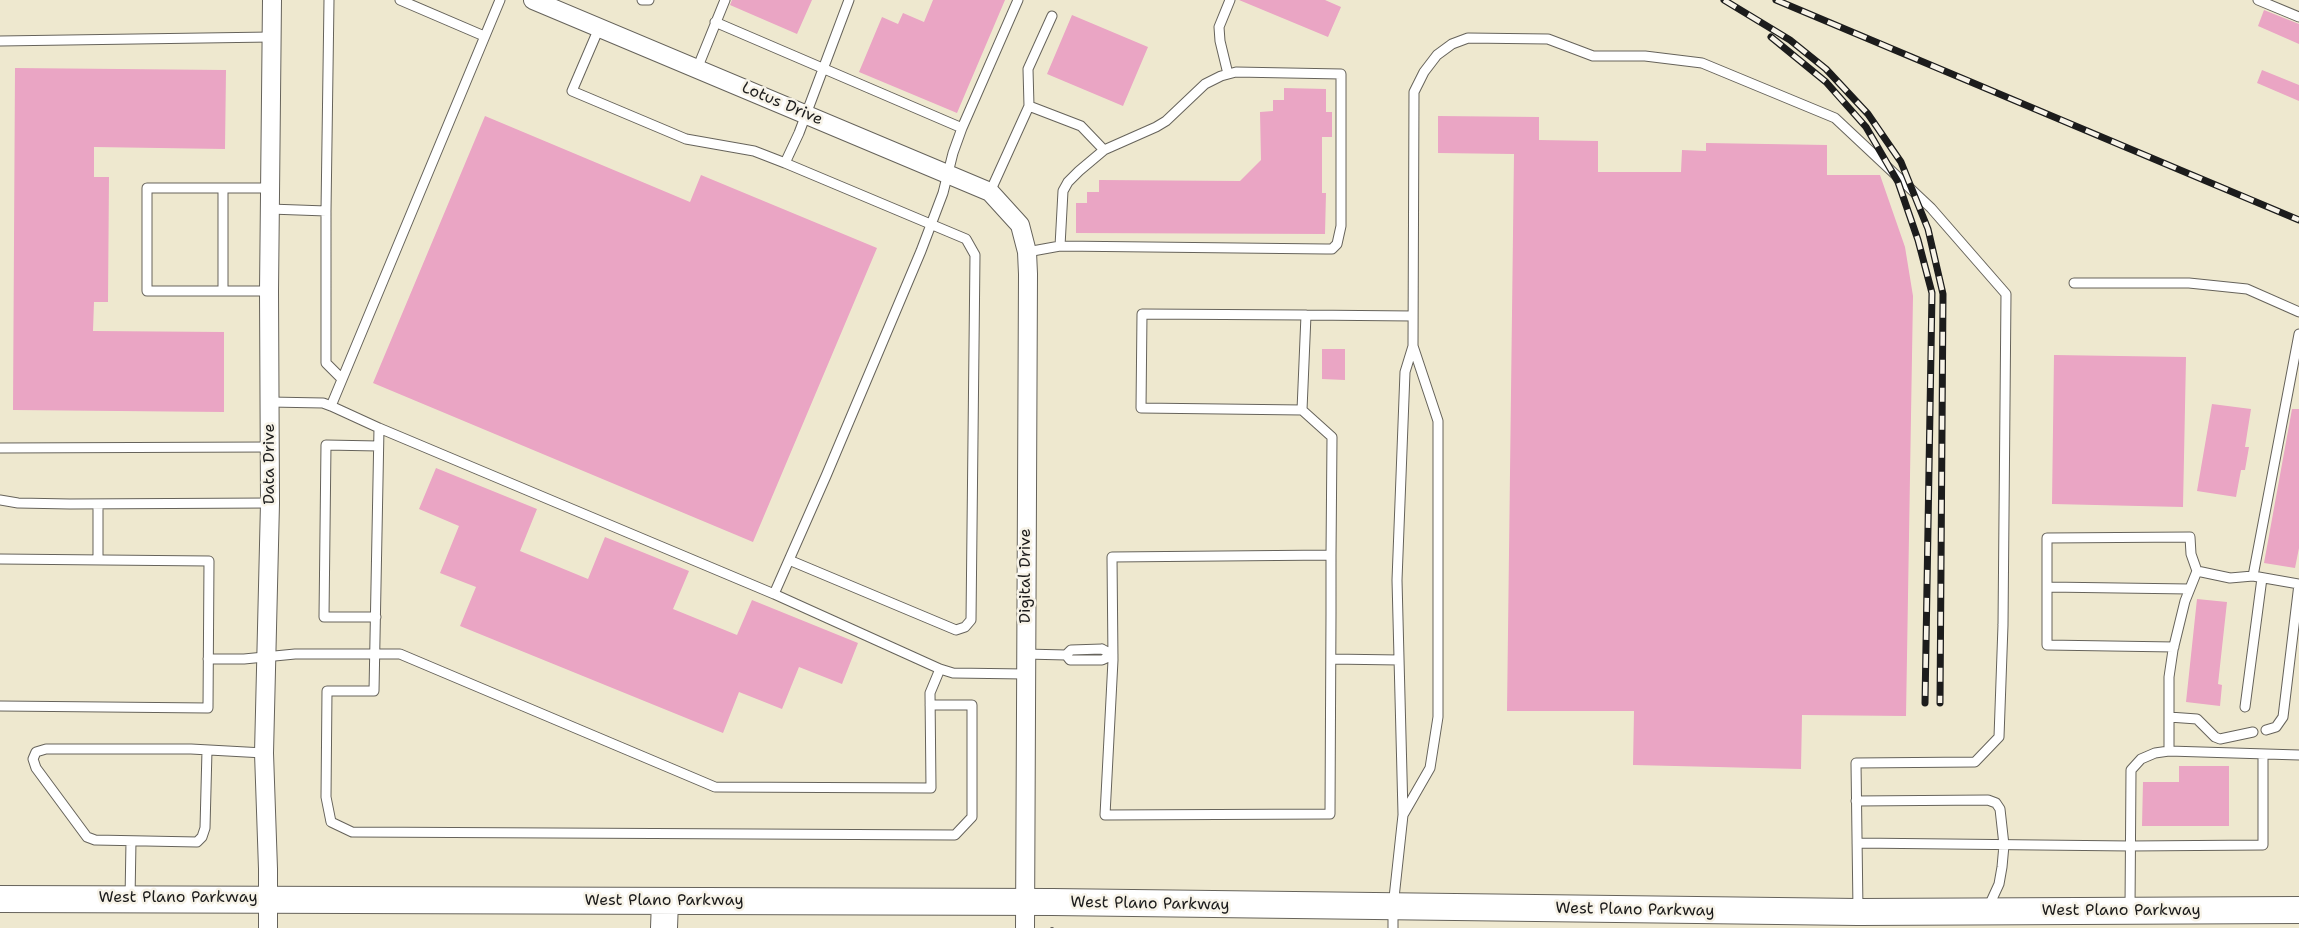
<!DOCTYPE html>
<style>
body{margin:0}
canvas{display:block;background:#eee8cf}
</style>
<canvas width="2299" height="928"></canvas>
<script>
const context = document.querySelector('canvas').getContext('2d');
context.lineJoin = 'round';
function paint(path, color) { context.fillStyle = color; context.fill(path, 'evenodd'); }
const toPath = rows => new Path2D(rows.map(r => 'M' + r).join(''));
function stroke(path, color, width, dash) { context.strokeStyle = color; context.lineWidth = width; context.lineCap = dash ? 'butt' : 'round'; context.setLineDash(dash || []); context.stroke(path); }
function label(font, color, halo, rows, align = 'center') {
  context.font = font + ' "Shantell Sans",sans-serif'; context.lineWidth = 5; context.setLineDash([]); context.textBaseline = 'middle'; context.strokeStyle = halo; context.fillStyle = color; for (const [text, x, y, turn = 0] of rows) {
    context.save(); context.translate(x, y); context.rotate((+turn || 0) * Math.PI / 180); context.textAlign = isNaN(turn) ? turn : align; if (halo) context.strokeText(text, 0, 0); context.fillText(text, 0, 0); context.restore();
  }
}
paint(toPath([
 [732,0,812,0,797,34,730,5],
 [933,0,1005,0,957,113,859,72,882,17,898,24,903,13,924,22],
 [1239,0,1325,0,1341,7,1328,37],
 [2264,10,2299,24,2299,44,2258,26],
 [1072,15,1148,47,1123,106,1047,74],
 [15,68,226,70,225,149,94,147,94,177,109,177,108,302,94,302,93,331,224,332,224,412,13,410],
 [2262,70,2299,85,2299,101,2257,83],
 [1284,88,1326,89,1326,112,1332,112,1332,137,1322,137,1322,193,1326,193,1325,234,1076,233,1076,203,1087,203,1087,192,1099,192,1099,180,1240,181,1261,160,1260,112,1273,111,1273,100,1284,100],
 [485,116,690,202,701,175,877,248,753,542,373,383],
 [1438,116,1539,117,1539,140,1598,141,1598,172,1681,172,1682,150,1706,151,1706,143,1827,145,1827,175,1880,175,1905,247,1913,296,1906,716,1802,715,1801,769,1633,765,1634,711,1507,711,1514,154,1438,153],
 [1322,349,1345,349,1345,380,1322,379],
 [2054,355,2186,357,2183,507,2052,504],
 [2212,404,2251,409,2245,447,2249,447,2245,470,2241,470,2236,497,2197,491],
 [2292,409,2299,409,2299,548,2295,568,2264,563],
 [436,468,537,509,520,551,588,579,605,537,689,571,673,609,737,635,752,600,858,643,842,684,799,667,782,709,739,692,723,733,460,626,476,587,440,573,459,526,419,509],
 [2197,599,2227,602,2218,684,2222,685,2220,706,2186,702],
 [2179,766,2229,766,2229,826,2142,826,2143,782,2179,782]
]), '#eaa5c4');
const lane = toPath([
 [329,0,326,211,326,363,341,378],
 [400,0,484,36],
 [642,0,649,0],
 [2258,0,2299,17],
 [715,22,962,128,1018,0],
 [599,28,572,91,686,139,754,151,785,163,966,239,975,255,971,620,965,627,956,630,789,560],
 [0,41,271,37],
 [697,69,725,0],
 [1228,74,1220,41,1219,27,1230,0],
 [962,128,953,153,943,193,921,251,826,476,774,594,940,669,953,673,1025,674],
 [785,163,799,133,849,0],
 [223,188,223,291],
 [990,192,1029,106,1028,69,1052,16],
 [270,209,326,211],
 [1060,246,1326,249,1332,249,1337,244,1341,226,1341,74,1236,72,1221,76,1205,84,1166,121,1156,127,1104,150],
 [1027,252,1060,246,1063,191,1068,182,1079,171,1104,150,1081,126,1029,106],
 [2074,283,2189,283,2247,289,2299,312],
 [269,291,147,291,147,188,270,188],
 [1306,315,1302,410,1141,408,1142,314,1306,315,1413,316],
 [2299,334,2253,576,2299,584],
 [270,402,323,403,331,406,379,428,774,594],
 [331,406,500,0],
 [1302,410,1332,437,1331,555,1331,613,1330,814,1105,815,1113,660,1112,557,1331,555],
 [379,428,374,691,327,691,326,797,331,822,352,832,955,835,972,817,972,705,930,705],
 [0,448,269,447],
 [0,500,18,503,70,504,270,503],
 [0,559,209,561,208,708,0,706],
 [98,560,98,504],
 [2253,576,2230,578,2197,571,2185,601,2173,650,2169,677,2169,751,2299,755],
 [2048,587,2189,589],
 [376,617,324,617,326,445,378,446],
 [2174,647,2047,645,2047,538,2190,537,2191,554,2197,571],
 [1102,649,1113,655,1102,660,1070,660,1066,655,1071,650,1102,649],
 [1025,654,1066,655],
 [208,659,244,659,295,654,400,654,715,787,931,788,930,693,940,669],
 [1331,659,1399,660],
 [2245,707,2262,578],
 [2169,717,2197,719,2215,737,2220,739,2253,732],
 [2266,730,2276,727,2283,717,2299,584],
 [207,750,205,828,202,837,197,842,95,840,87,837,36,768,33,759,36,752,46,749,191,749,264,753],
 [1856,801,1988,800,1996,803,2000,809,2004,845,2002,867,1999,884,1988,908],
 [1403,814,1397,580,1405,372,1413,346],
 [1857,843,2130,846,2263,845,2263,754],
 [130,899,131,841],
 [2130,908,2131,770,2141,759,2155,753,2169,751],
 [1393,928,1393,907,1403,815,1430,768,1438,717,1438,421,1413,346,1414,92,1424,72,1437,55,1452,44,1468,38,1548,39,1593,56,1645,56,1702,63,1835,118,1931,208,2006,294,2003,625,1999,737,1975,762,1856,763,1858,910]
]);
const street = toPath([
 [533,0,990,192,1020,225,1027,252,1028,274,1025,928],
 [268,928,268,869,264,753,270,503,269,291,272,0]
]);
const secondary = toPath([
 [0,899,1052,902,1858,912,2299,910],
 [664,928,665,901]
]);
stroke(lane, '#66635b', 11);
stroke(street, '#66635b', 20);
stroke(secondary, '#66635b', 28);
stroke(toPath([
 [1052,927,1052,928]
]), '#66635b', 3, [4.5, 4.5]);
stroke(lane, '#fff', 9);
stroke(street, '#fff', 18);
stroke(secondary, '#fff', 26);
const rail = toPath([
 [1724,0,1790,40,1826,69,1868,114,1901,162,1928,229,1943,294,1940,703],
 [1776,0,2299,220],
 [1771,37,1826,82,1866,127,1898,182,1918,240,1932,293,1925,703]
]);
stroke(rail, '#1c1c1c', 7);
stroke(rail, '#f7f3e8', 4.5, [14]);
label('16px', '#1c1c1c', '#f7f3e8', [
 ["Lotus Drive",782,104,23],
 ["Data Drive",270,464,-90],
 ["Digital Drive",1026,576,-90],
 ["West Plano Parkway",178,898],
 ["West Plano Parkway",664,901],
 ["West Plano Parkway",1150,904,1],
 ["West Plano Parkway",1635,910,1],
 ["West Plano Parkway",2121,911]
]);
</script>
